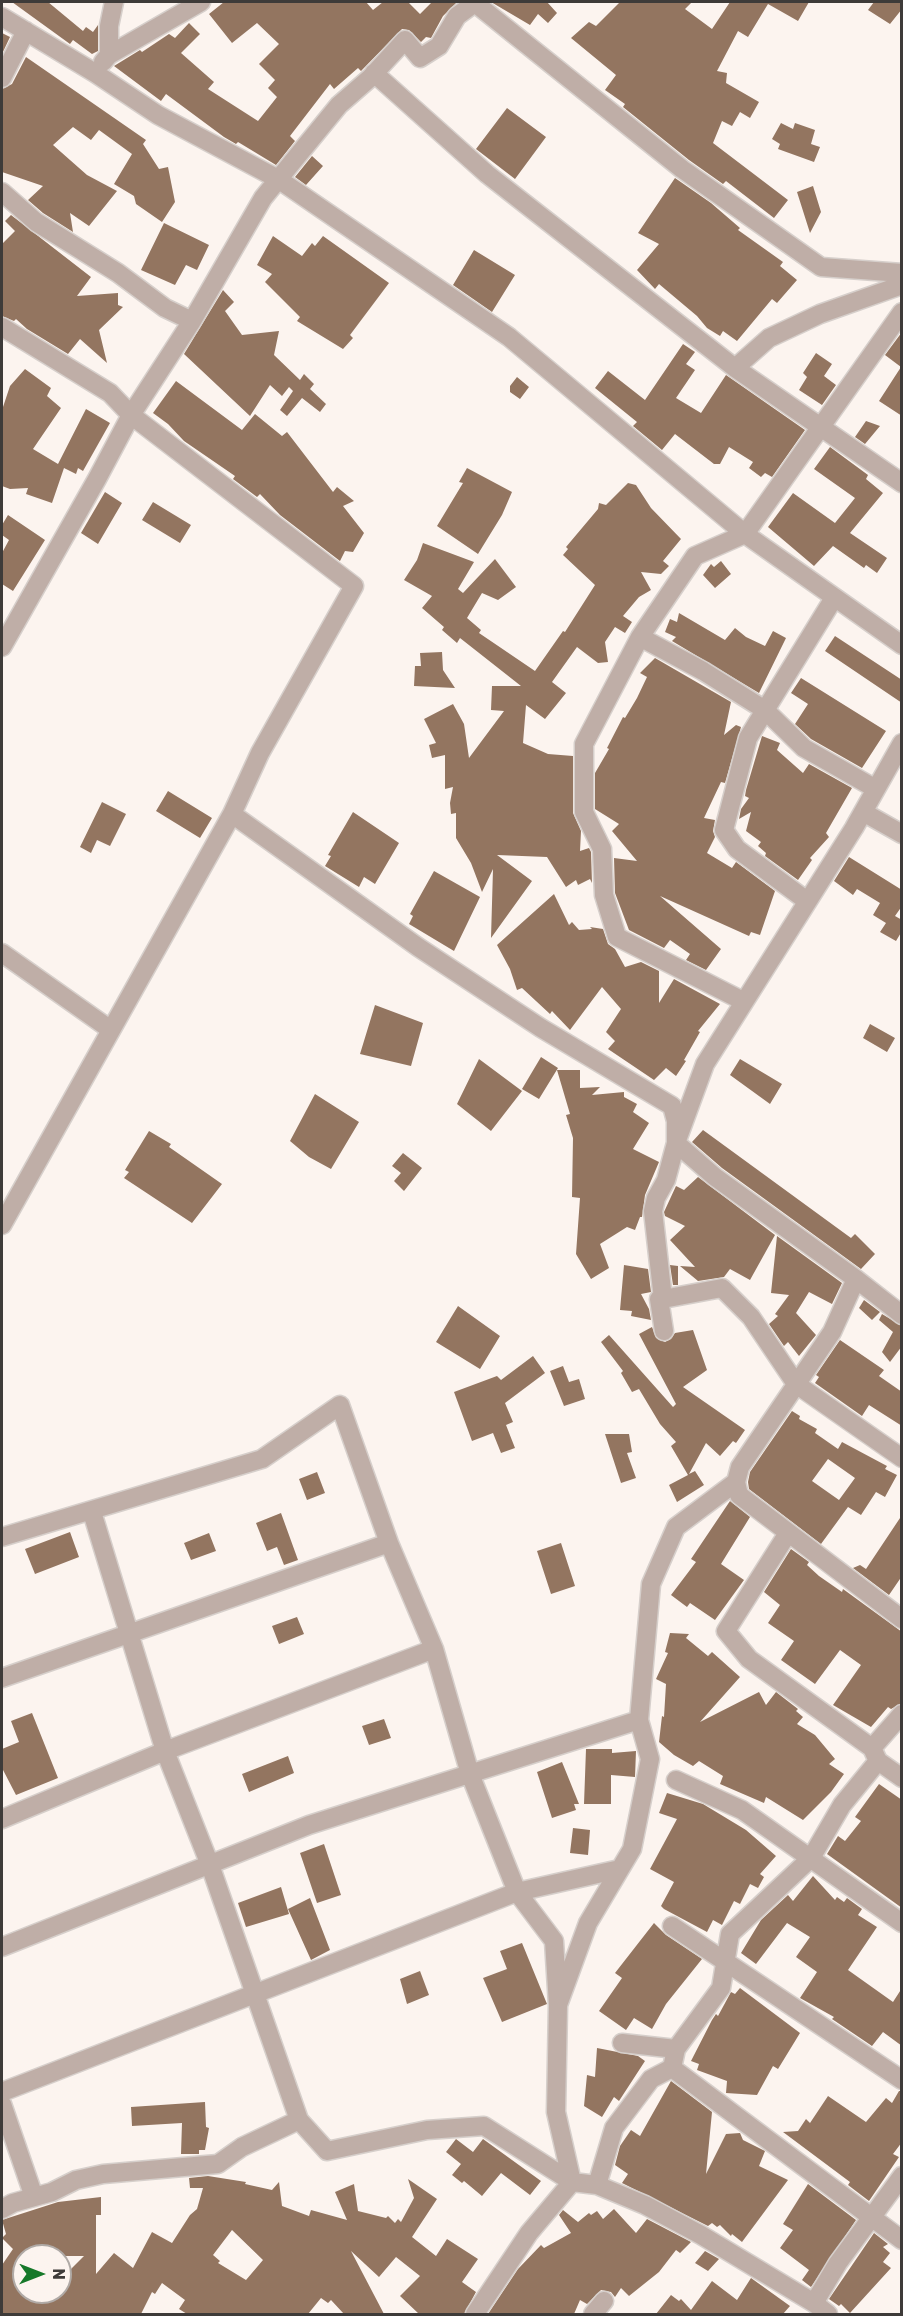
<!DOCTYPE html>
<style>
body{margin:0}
#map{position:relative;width:903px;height:2316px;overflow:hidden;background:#fcf4ef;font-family:Rubik,sans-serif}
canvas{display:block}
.frame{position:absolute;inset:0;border:3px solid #3e3b39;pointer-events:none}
.north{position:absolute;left:12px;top:2244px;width:60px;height:60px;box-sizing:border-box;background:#fcf4ef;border:2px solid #b0aaa6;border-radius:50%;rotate:90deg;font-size:16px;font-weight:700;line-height:24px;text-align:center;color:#3e3b39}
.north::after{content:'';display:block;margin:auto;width:21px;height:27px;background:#167829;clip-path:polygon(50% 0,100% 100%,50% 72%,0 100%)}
</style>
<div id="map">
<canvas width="903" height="2316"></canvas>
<div class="frame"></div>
<div class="north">N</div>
</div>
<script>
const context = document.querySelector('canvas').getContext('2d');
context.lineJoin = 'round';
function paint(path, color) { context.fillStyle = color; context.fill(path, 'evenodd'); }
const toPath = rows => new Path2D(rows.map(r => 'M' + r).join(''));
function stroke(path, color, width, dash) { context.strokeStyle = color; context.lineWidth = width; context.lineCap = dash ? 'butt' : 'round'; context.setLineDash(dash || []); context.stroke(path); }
paint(toPath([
 [12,2,48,2,83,31,86,27,93,32,98,25,98,51,92,54,73,40,70,44],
 [224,2,366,2,373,10,383,2,408,2,420,14,432,2,457,2,443,16,431,38,426,37,421,42,409,30,402,29,361,71,358,68,334,89,330,84,290,136,295,141,276,165,238,142,236,144,224,137,166,94,161,101,114,66,140,50,142,52,169,34,175,38,189,23,200,34,181,53,214,82,208,89,258,121,277,97,268,88,275,80,259,64,279,44,257,23,232,43,209,14],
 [491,2,547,2,557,13,548,23,538,14,530,25],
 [620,2,692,2,685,9,712,29,730,2,809,2,798,21,768,4,748,37,738,31,717,71,727,73,726,83,759,102,750,118,740,112,732,126,722,121,713,143,788,200,774,218,726,181,723,184,689,160,623,107,625,104,605,90,616,75,571,38,589,22,596,26],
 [874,2,902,2,902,9,890,24,868,10],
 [2,33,10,37,2,54],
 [26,57,146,140,143,144,159,169,168,167,175,202,162,222,136,204,134,196,114,184,132,154,99,130,91,140,73,127,53,145,87,175,117,191,89,226,70,213,73,232,43,213,28,200,43,186,2,172,2,89,12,84],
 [507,108,546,137,515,179,476,149],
 [781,123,793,129,795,123,815,130,811,144,820,147,814,162,778,149,780,144,772,139],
 [312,156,323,166,306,185,295,177],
 [675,178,711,203,740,228,738,230,783,262,780,266,797,280,777,303,772,299,737,341,723,331,720,336,707,328,697,316,659,284,655,289,637,270,659,244,638,233],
 [813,186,821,212,810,233,797,192],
 [11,215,91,277,77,296,118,293,118,305,123,307,99,330,107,363,80,339,68,354,27,329,16,319,14,321,2,316,2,244,15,231,5,221],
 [164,223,209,245,197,270,186,265,175,285,141,270],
 [273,236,302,256,312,243,315,246,323,236,389,283,350,335,353,338,343,349,297,321,300,317,265,282,272,274,257,265],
 [474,250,515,275,492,312,453,285],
 [223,290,234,302,225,311,242,335,279,331,274,355,300,380,304,374,314,384,310,389,326,404,320,412,302,398,287,416,280,410,293,391,289,387,282,396,270,385,250,416,184,354],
 [902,332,902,416,879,401,901,367,885,355],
 [683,344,695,352,686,364,695,370,676,398,701,413,726,375,805,430,772,477,765,473,761,477,749,468,753,462,729,447,720,464,714,464,675,434,662,450,633,426,637,422,595,388,608,371,645,400],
 [816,353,832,364,824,376,836,385,822,405,799,390,807,377,803,373],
 [25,369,51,388,47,396,61,408,33,449,58,464,86,409,110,423,83,471,78,468,76,474,64,468,52,503,26,494,28,488,10,489,2,486,2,410,10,386],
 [517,377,529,387,520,399,510,392,510,386],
 [176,381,242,430,255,414,282,436,287,432,333,492,337,487,354,501,343,506,364,533,353,552,345,551,340,561,280,515,260,494,257,497,233,479,235,476,184,441,168,424,153,413],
 [866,421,880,426,865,444,855,437],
 [830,447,868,475,866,479,883,493,850,533,887,558,877,573,866,565,864,568,833,546,814,566,768,527,793,493,835,523,855,498,814,469],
 [467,468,512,492,502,515,478,554,437,526,463,483,459,482],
 [628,483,636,485,651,508,681,539,663,561,669,566,661,574,641,572,651,590,639,597,623,616,632,622,625,633,615,627,605,642,608,662,598,663,577,647,552,682,566,693,545,719,526,705,523,743,548,754,573,756,573,813,581,831,580,851,589,848,591,852,592,883,590,879,578,885,576,880,566,887,547,857,497,855,532,881,491,938,493,869,482,892,471,863,456,838,456,813,451,814,450,803,453,787,445,789,445,755,432,758,429,745,436,743,424,719,453,704,464,724,469,758,504,711,491,710,492,686,521,686,460,638,457,643,442,630,444,627,422,608,432,596,404,580,417,560,423,543,474,562,458,589,463,593,495,559,516,587,498,600,482,593,467,618,481,630,479,633,535,671,563,631,565,632,595,585,563,555,568,549,566,547,598,509,599,503,606,505],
 [105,492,122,503,98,544,81,533],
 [153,502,191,525,180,543,142,520],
 [8,515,45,540,13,591,2,584,2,553,9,540,2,535,2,525],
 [721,561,731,574,715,588,703,575,711,564,714,567],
 [679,613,725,640,735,628,746,637,765,646,773,631,786,638,759,693,672,641,676,637,665,632,670,619,677,622],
 [835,636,902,680,902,703,825,651],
 [442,652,443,670,455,688,414,686,415,666,421,666,420,653],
 [655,658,731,702,724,735,736,725,741,727,725,783,721,782,704,818,715,820,713,831,715,837,707,853,732,868,736,862,775,891,760,935,751,932,749,936,660,896,721,949,706,970,686,960,690,954,670,940,664,948,629,930,615,893,614,858,637,861,612,831,619,824,595,809,595,773,609,749,607,748,623,717,625,718,637,698,647,677,640,673],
 [801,678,886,731,862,768,811,739,795,724,808,704,791,693],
 [762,736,780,743,777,750,803,773,809,764,852,788,826,833,829,837,810,858,812,860,798,880,765,856,766,853,758,846,761,842,746,831,751,812,739,819,741,809,749,798,745,796,746,790],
 [168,791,212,818,200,838,156,811],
 [102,802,126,814,110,846,97,840,91,853,80,847],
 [353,812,399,843,375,884,364,877,359,887,325,866,331,856,328,855],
 [849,857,902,890,902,906,895,916,902,920,902,931,896,941,880,932,886,923,873,915,880,903,857,889,853,895,834,881],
 [434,871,480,897,454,951,409,924,413,916,410,914],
 [554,894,569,925,572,922,579,930,592,929,590,927,603,929,608,944,615,949,625,967,641,962,659,971,659,1003,674,979,720,1004,698,1031,700,1032,684,1060,686,1061,676,1076,666,1068,654,1080,608,1049,615,1041,606,1032,621,1009,602,987,570,1030,552,1011,550,1014,522,988,517,990,510,969,497,945],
 [375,1005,423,1023,411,1066,360,1054],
 [870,1024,895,1038,887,1052,863,1038],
 [541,1057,558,1068,539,1099,522,1089],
 [479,1059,522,1091,491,1131,457,1104],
 [740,1059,782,1084,770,1104,730,1075],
 [557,1070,580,1070,580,1088,600,1087,592,1095,624,1092,624,1097,637,1104,633,1112,649,1123,633,1149,659,1162,645,1195,642,1217,640,1217,635,1230,627,1227,600,1244,609,1268,591,1279,576,1254,580,1198,572,1197,573,1138,566,1115,570,1114],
 [315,1094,359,1122,331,1169,309,1157,290,1141],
 [703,1130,851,1238,855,1234,875,1254,861,1269,722,1168,692,1142],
 [149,1131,171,1144,169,1147,222,1184,192,1223,124,1178,129,1172,125,1170],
 [403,1153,422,1168,404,1191,394,1181,401,1173,392,1166],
 [698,1177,775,1235,750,1280,730,1269,724,1277,698,1281,680,1266,695,1267,670,1240,685,1226,665,1216,664,1212,676,1186,684,1190],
 [777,1236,842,1283,832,1304,809,1292,796,1313,816,1335,799,1356,788,1342,784,1346,769,1324,778,1316,775,1314,789,1295,771,1293],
 [624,1265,648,1269,651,1292,641,1294,649,1309,651,1320,631,1316,632,1311,620,1310],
 [670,1265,678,1266,678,1285,673,1285],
 [864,1300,880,1312,872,1320,859,1308],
 [458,1306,500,1336,480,1369,436,1342],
 [882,1314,902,1326,902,1346,890,1362,882,1352,893,1332,879,1320],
 [652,1327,656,1338,665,1342,671,1339,675,1333,693,1330,707,1370,683,1387,745,1430,736,1443,733,1441,720,1456,706,1443,689,1474,695,1471,704,1485,677,1502,669,1485,688,1475,671,1446,676,1442,660,1424,639,1389,632,1392,621,1373,623,1371,601,1342,609,1335,673,1407,676,1404,639,1334],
 [840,1340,884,1370,879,1376,902,1392,902,1426,869,1405,862,1416,815,1383,819,1377,816,1375],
 [533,1356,545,1373,505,1403,513,1422,506,1425,515,1448,501,1453,493,1433,472,1441,454,1392,497,1376,501,1380],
 [563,1366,569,1382,579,1379,585,1399,564,1406,550,1371],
 [792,1411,800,1416,799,1419,817,1429,815,1433,838,1449,842,1442,887,1466,885,1469,897,1475,885,1497,876,1492,861,1515,848,1507,821,1544,749,1489,748,1482,750,1472],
 [828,1459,855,1478,839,1500,812,1481],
 [605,1434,629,1434,632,1452,627,1453,636,1478,621,1483],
 [317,1472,325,1493,307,1500,299,1479],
 [730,1501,750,1517,721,1564,744,1580,715,1620,690,1603,687,1607,671,1595,696,1562,691,1559],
 [281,1513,298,1560,284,1565,277,1547,267,1551,256,1523],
 [902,1515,902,1576,889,1595,853,1568,860,1565,866,1569],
 [70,1532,79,1557,35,1574,25,1549],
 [209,1533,216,1551,191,1560,184,1543],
 [561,1543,575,1586,551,1594,537,1551],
 [791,1549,809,1562,807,1565,819,1576,842,1592,843,1589,902,1632,902,1703,891,1709,888,1707,871,1727,833,1705,861,1665,840,1650,815,1684,781,1660,794,1641,768,1623,780,1605,764,1592],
 [297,1617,304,1634,279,1644,272,1626],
 [670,1633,689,1634,686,1638,708,1656,712,1652,740,1677,700,1722,759,1692,766,1705,776,1692,798,1709,796,1711,803,1717,797,1724,815,1735,835,1759,829,1764,844,1774,831,1792,803,1820,766,1797,764,1803,720,1784,723,1776,699,1761,693,1766,674,1755,659,1742,662,1716,664,1717,666,1684,656,1679,668,1653,665,1652],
 [32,1713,58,1778,16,1795,2,1768,2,1749,19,1742,11,1721],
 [384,1719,391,1738,369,1745,362,1726],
 [586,1749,612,1749,612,1753,636,1751,635,1777,611,1775,611,1804,584,1804],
 [288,1756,294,1773,249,1792,242,1774],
 [562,1762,579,1804,574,1804,576,1810,552,1818,537,1772],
 [879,1784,902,1800,902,1908,827,1854,838,1836,845,1841,861,1821,855,1817],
 [667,1793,703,1804,746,1830,776,1856,760,1874,764,1877,758,1888,750,1884,740,1904,734,1901,722,1925,713,1920,707,1932,664,1909,661,1906,674,1882,650,1869,677,1819,659,1813],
 [573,1828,590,1830,588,1855,570,1853],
 [324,1844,341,1895,317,1903,300,1853],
 [813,1876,835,1900,837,1897,844,1902,847,1898,862,1909,858,1915,877,1927,848,1970,893,2002,902,1988,902,2046,883,2032,872,2046,832,2019,834,2017,800,1998,817,1972,796,1957,810,1937,787,1923,756,1964,741,1953,761,1920,788,1895,793,1901],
 [281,1887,289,1914,246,1927,238,1903],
 [310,1898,330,1950,311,1960,288,1909],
 [654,1923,666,1935,702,1959,666,2004,652,2029,634,2018,626,2030,599,2011,622,1978,615,1973],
 [522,1943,547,2004,502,2022,483,1978,507,1969,500,1951],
 [420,1971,429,1995,407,2004,400,1979],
 [740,1988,800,2033,778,2069,773,2066,757,2095,726,2093,727,2081,697,2070,699,2064,691,2061,712,2020,716,2014,718,2016,731,1992,735,1994],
 [597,2048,638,2056,645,2061,619,2101,614,2097,602,2117,584,2106,587,2075,595,2077],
 [671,2081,712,2112,706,2174,726,2134,740,2133,743,2140,765,2151,759,2166,788,2180,742,2242,732,2234,731,2236,720,2225,717,2227,712,2223,708,2226,622,2183,628,2174,615,2165,620,2146,631,2130,640,2136],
 [899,2091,902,2091,902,2142,893,2154,899,2157,869,2201,848,2185,850,2182,783,2132,798,2131,806,2119,810,2123,828,2096,866,2122,886,2098,892,2103],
 [205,2102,206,2127,209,2128,205,2150,199,2150,199,2154,181,2154,182,2123,132,2126,131,2107],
 [456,2139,473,2152,483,2139,541,2181,530,2195,501,2173,482,2196,464,2181,462,2183,452,2175,461,2164,446,2152],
 [208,2176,246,2182,245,2184,272,2190,279,2182,282,2206,309,2216,311,2210,347,2220,335,2192,354,2184,358,2211,386,2218,388,2216,395,2223,398,2219,401,2222,414,2198,408,2179,437,2199,412,2237,436,2256,447,2239,478,2259,462,2282,476,2292,464,2314,419,2314,400,2296,420,2276,396,2257,379,2277,351,2251,384,2314,344,2314,331,2300,328,2303,321,2298,308,2314,187,2314,179,2309,185,2300,162,2283,155,2294,152,2292,141,2314,2,2314,2,2265,13,2249,2,2238,6,2234,2,2220,58,2202,101,2197,101,2215,96,2215,96,2274,114,2253,133,2268,152,2232,172,2243,190,2215,197,2209,203,2188,190,2188,189,2178],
 [232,2230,263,2260,246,2280,218,2263,220,2261,213,2255],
 [24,2256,84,2256,65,2275,70,2279,60,2288,60,2292,24,2292],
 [808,2184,856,2220,811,2287,802,2280,809,2270,780,2248,793,2230,783,2224],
 [614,2209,636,2233,647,2219,691,2242,680,2253,676,2250,659,2272,629,2296,621,2288,615,2297,611,2292,601,2290,587,2304,580,2300,574,2314,488,2314,518,2269,541,2245,544,2248,571,2233,559,2215,563,2210,578,2222,589,2213,591,2215,597,2211,603,2219],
 [874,2233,888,2244,883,2247,890,2253,883,2262,891,2268,850,2313,841,2304,839,2306,829,2299],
 [705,2251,719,2259,708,2271,695,2263],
 [751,2278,790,2306,783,2314,656,2314,671,2295,679,2301,681,2299,691,2310,712,2281,737,2300]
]), '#937560');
const minor = toPath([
 [475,3,682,169,821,267,902,273],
 [2,17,95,73,158,115,278,179,509,337,745,534,902,645],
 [109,55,201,2],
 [103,62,109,55,109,26,114,2],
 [374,73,487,174,735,368,902,483],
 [2,78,26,31],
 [2,192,36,222,118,273,165,308,192,321],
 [2,327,110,393,131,415,354,586,260,753,232,814,418,947,541,1028,672,1106,676,1121,676,1143,666,1180,656,1198,653,1211,663,1299,659,1299,664,1331],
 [735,368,769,338,820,314,902,285],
 [640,637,703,671,765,710,804,748,876,789],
 [2,647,97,479,131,415,192,321,263,198,339,105,370,78,405,40,420,58,439,46,457,16,476,2],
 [902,743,854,828,705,1064,676,1143,715,1177,856,1279,902,1315],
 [863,812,902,834],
 [807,901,737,849,724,830,748,738,834,598],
 [2,953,111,1030],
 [743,1001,617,937,604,895,602,849,584,812,584,744,640,637,695,556,745,534,902,312],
 [2,1225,232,814],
 [856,1279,832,1332,740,1467,736,1482,739,1495,902,1619],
 [663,1299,722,1288,751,1317,796,1384,902,1458],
 [92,1512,165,1751,210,1865,299,2120],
 [788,1533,726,1631,749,1659,872,1748],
 [2,1537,262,1459,340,1405,389,1543,434,1649,470,1774,517,1892,554,1941,558,2005],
 [2,1678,389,1543],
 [878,1761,902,1778],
 [676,1780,742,1810,902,1923],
 [2,1819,165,1751,434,1649],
 [672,1926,902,2080],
 [2,1947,309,1825,639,1720],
 [622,2043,676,2049],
 [672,2068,676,2049,721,1988,730,1934,811,1858,842,1805,878,1761,872,1748,902,1714],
 [2,2092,517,1892,620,1869],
 [2,2104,34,2197],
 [597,2185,614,2128,651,2079,672,2068,902,2240],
 [2,2209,13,2203,52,2192,76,2180,103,2174,218,2164,242,2147,299,2120,327,2151,427,2130,484,2126,572,2182,597,2185,645,2205,701,2235,814,2303,838,2263,902,2176],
 [814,2303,828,2314],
 [475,2314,529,2233,572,2182,556,2112,558,2005,588,1923,632,1849,650,1759,639,1720,651,1584,676,1527,736,1482],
 [593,2314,604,2301]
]);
stroke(minor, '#d6cfcb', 21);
stroke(minor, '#bfaea7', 18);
</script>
